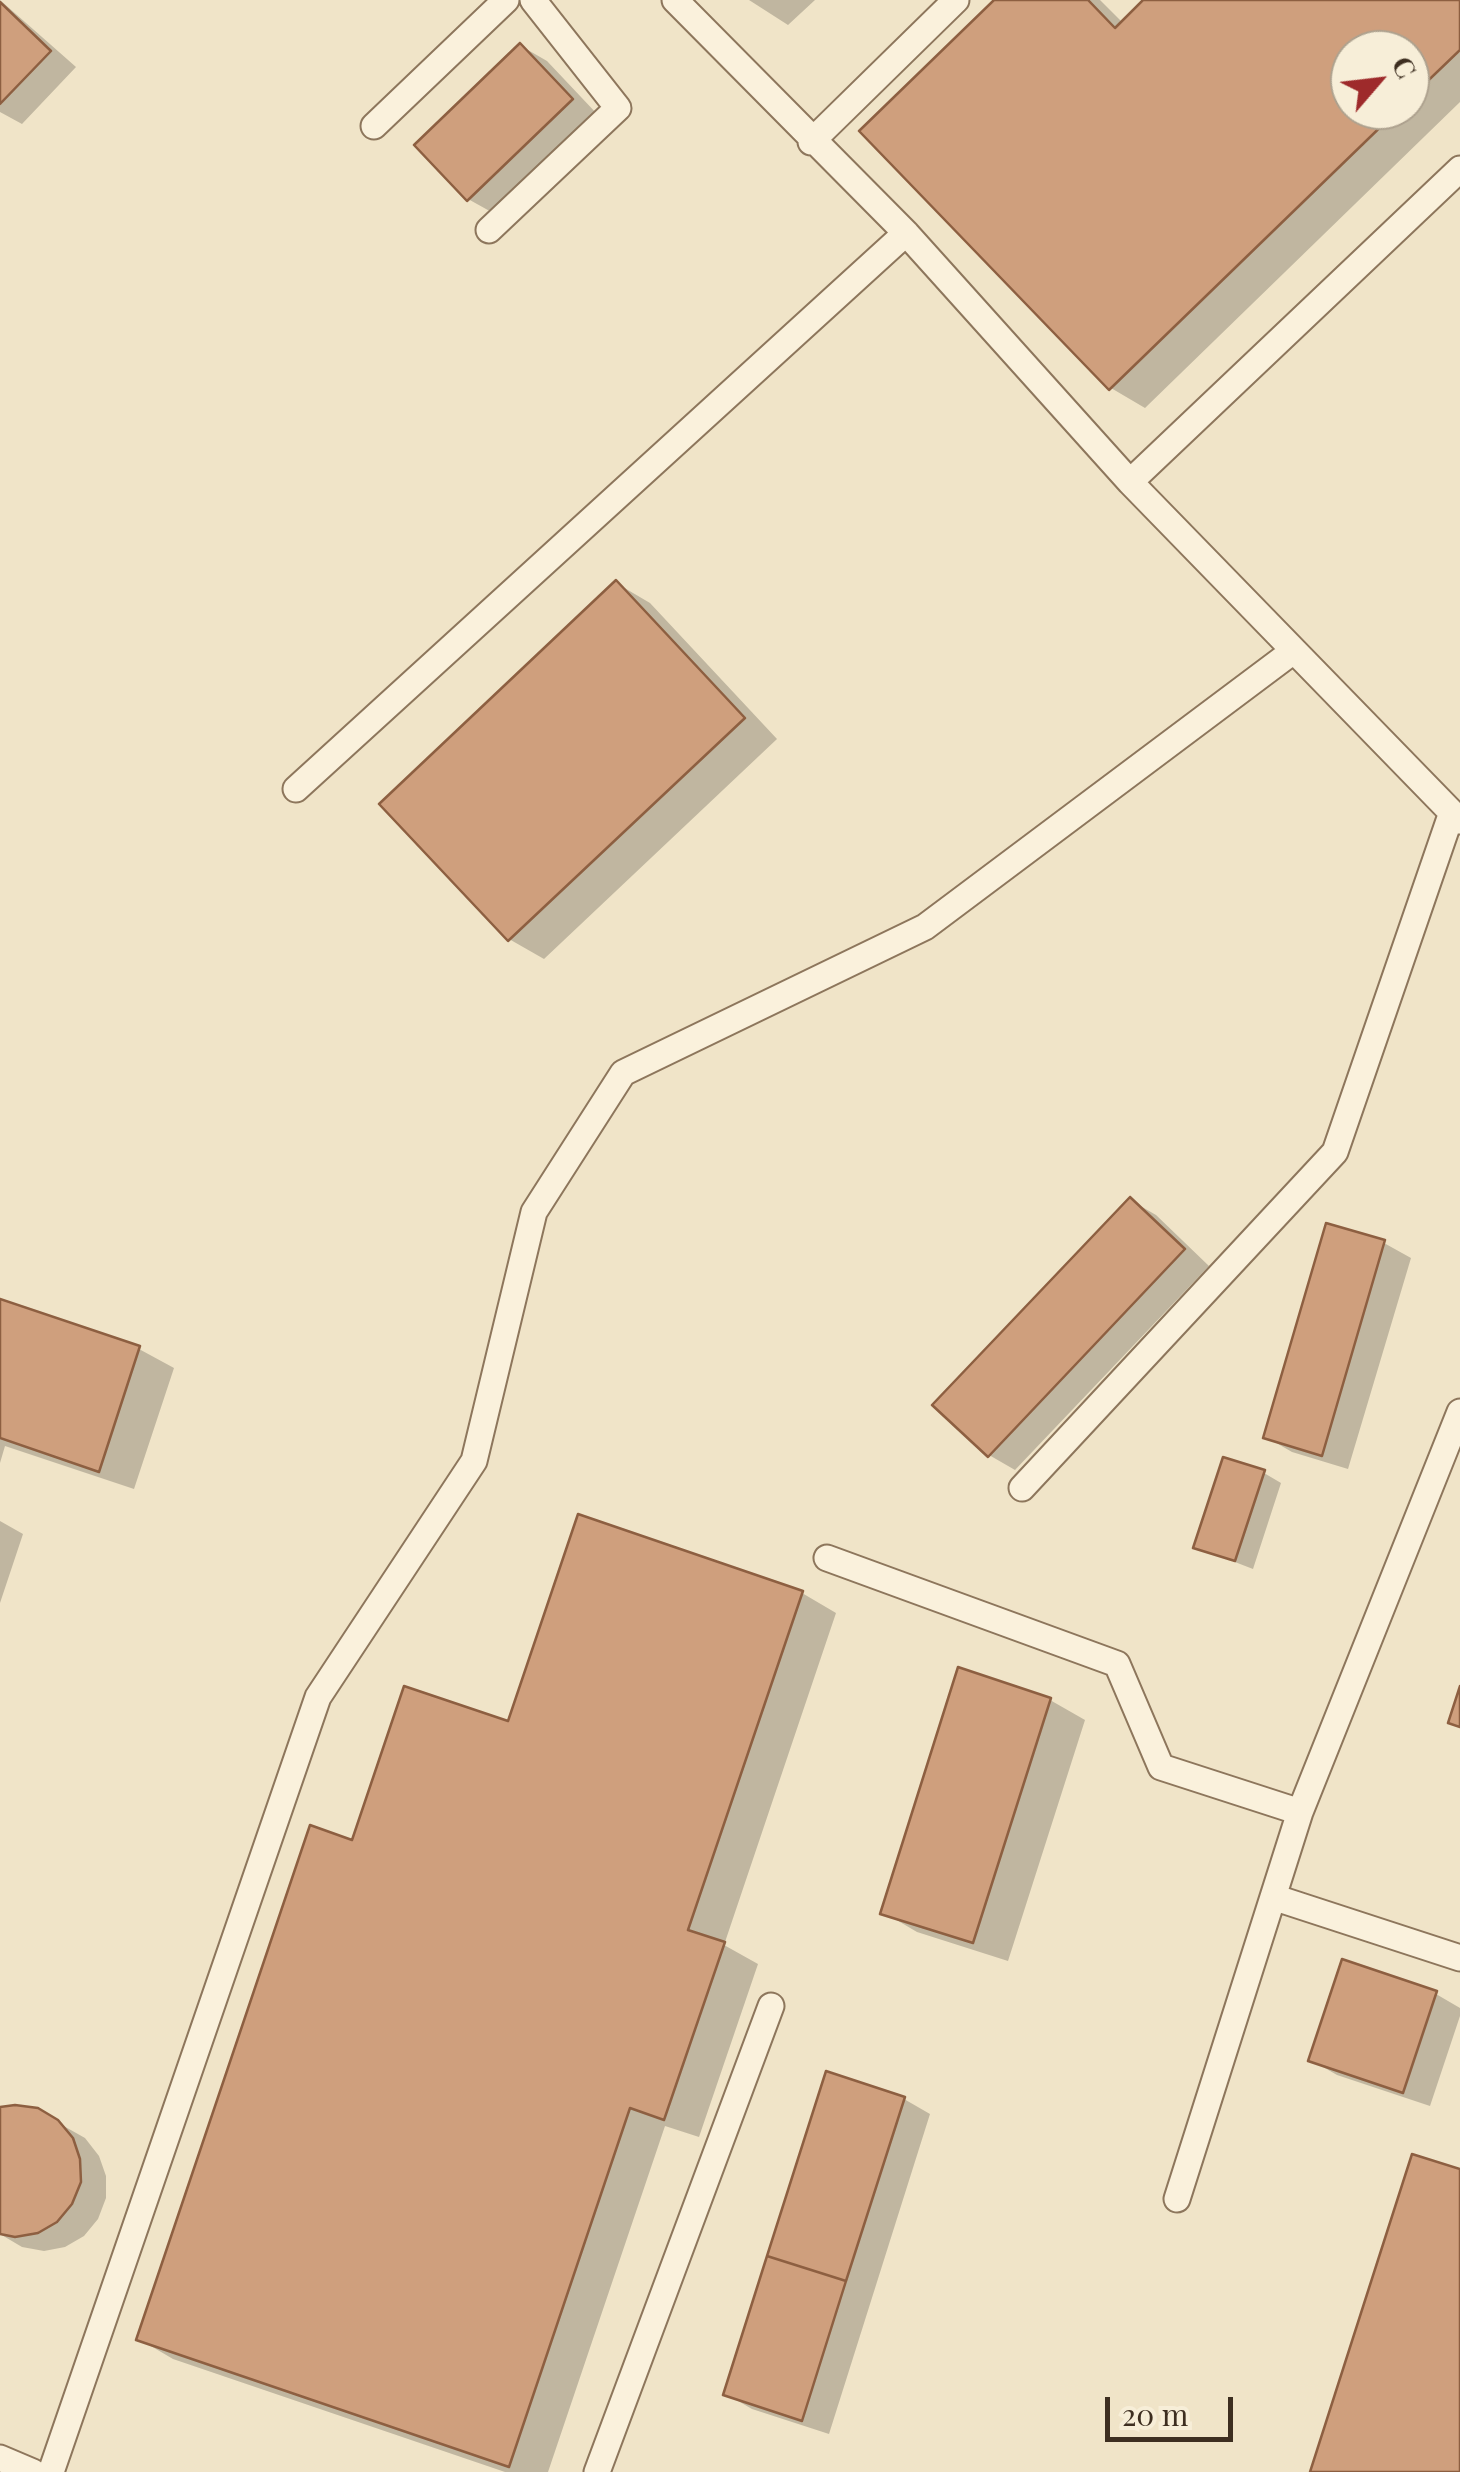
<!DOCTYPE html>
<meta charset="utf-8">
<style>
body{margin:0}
#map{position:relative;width:1460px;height:2472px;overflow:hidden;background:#f0e4c8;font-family:"Playfair Display",serif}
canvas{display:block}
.north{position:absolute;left:1330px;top:30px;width:100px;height:100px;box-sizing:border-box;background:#f7eed8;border:2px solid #ada18e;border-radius:50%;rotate:62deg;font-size:28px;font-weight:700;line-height:40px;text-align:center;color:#3d2e20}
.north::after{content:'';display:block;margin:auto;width:35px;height:45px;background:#9e2a2b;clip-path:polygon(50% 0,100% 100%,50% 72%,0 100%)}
.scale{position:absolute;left:1105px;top:2397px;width:128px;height:45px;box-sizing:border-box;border:5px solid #3d2e20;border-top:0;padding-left:12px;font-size:30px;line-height:35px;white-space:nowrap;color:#3d2e20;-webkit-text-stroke:8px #f7eed8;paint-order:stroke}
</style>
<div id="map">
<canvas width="1460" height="2472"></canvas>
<div class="north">С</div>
<div class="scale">20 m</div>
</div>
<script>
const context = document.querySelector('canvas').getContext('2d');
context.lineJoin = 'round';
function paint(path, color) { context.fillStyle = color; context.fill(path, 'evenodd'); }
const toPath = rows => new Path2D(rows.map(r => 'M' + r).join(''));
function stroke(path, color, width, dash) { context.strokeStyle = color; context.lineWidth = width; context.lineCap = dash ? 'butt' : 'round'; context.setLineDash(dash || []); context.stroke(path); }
paint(toPath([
 [0,0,76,67,22,124,0,112],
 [749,0,815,0,788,25],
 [997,0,1100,0,1123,23,1147,0,1460,0,1460,102,1145,408,1111,388,862,131],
 [1350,50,1410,50,1410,110,1350,110],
 [521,46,547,61,598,115,495,214,468,199],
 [616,583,650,603,777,739,544,959,509,939],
 [1130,1200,1156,1215,1209,1266,1015,1470,989,1455],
 [1328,1226,1384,1243,1411,1258,1348,1469,1292,1452,1266,1437],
 [0,1302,139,1349,174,1368,134,1489,5,1446,0,1463],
 [1264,1473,1281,1483,1253,1569,1196,1547],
 [0,1521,23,1534,0,1603],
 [802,1593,836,1613,724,1945,758,1964,699,2137,665,2126,548,2472,505,2472,173,2359,139,2339,354,1843,509,1725],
 [959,1670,1050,1700,1085,1720,1008,1961,917,1932,883,1912],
 [1436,1994,1460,2008,1460,2016,1430,2106,1337,2075,1311,2060],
 [904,2099,930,2114,829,2434,752,2409,726,2394],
 [0,2109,37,2111,85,2138,99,2156,106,2176,106,2198,98,2219,84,2236,65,2247,44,2251,22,2247,0,2234]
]), '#0003');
const building = toPath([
 [994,0,1088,0,1115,28,1143,0,1460,0,1460,50,1410,98,1410,50,1350,50,1350,110,1398,110,1109,390,859,131,994,0],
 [0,2,51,51,0,104,0,2],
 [520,43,573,99,467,201,414,145,520,43],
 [616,580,745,718,508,941,379,804,616,580],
 [1130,1197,1185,1249,988,1457,932,1405,1130,1197],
 [1326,1223,1385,1240,1322,1456,1263,1438,1326,1223],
 [0,1299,140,1346,99,1472,0,1438,0,1299],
 [1223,1457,1265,1470,1235,1561,1193,1548,1223,1457],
 [578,1514,803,1591,688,1930,725,1942,664,2120,630,2108,509,2467,136,2340,310,1825,352,1840,404,1686,508,1721,578,1514],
 [958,1667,1051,1698,973,1943,880,1914,958,1667],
 [1460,1686,1460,1727,1448,1723,1460,1686],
 [1342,1959,1437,1991,1403,2093,1308,2061,1342,1959],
 [826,2071,905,2097,846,2281,767,2256,826,2071],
 [15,2105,38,2108,58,2120,73,2138,80,2159,81,2182,72,2204,57,2222,38,2233,15,2237,0,2234,0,2107,15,2105],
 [1412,2154,1460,2169,1460,2472,1310,2472,1412,2154],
 [767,2256,846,2281,802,2421,723,2395,767,2256]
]);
paint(building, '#cf9f7d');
stroke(building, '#8d5f41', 2.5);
const service = toPath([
 [675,0,906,233,1130,482,1460,821],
 [374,126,506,0],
 [811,142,956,0],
 [489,230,618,108,533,0],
 [1130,482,1460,169],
 [296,789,906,233],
 [1022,1488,1335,1152,1451,815],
 [827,1558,1117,1664,1161,1767,1300,1812],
 [1273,1897,1460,1958],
 [1177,2199,1300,1812,1460,1412],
 [0,2458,33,2472],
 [51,2472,318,1697,474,1461,534,1212,623,1073,925,927,1292,652],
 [597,2472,771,2006]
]);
stroke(service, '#8d765c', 29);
stroke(service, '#faf1dc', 25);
</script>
